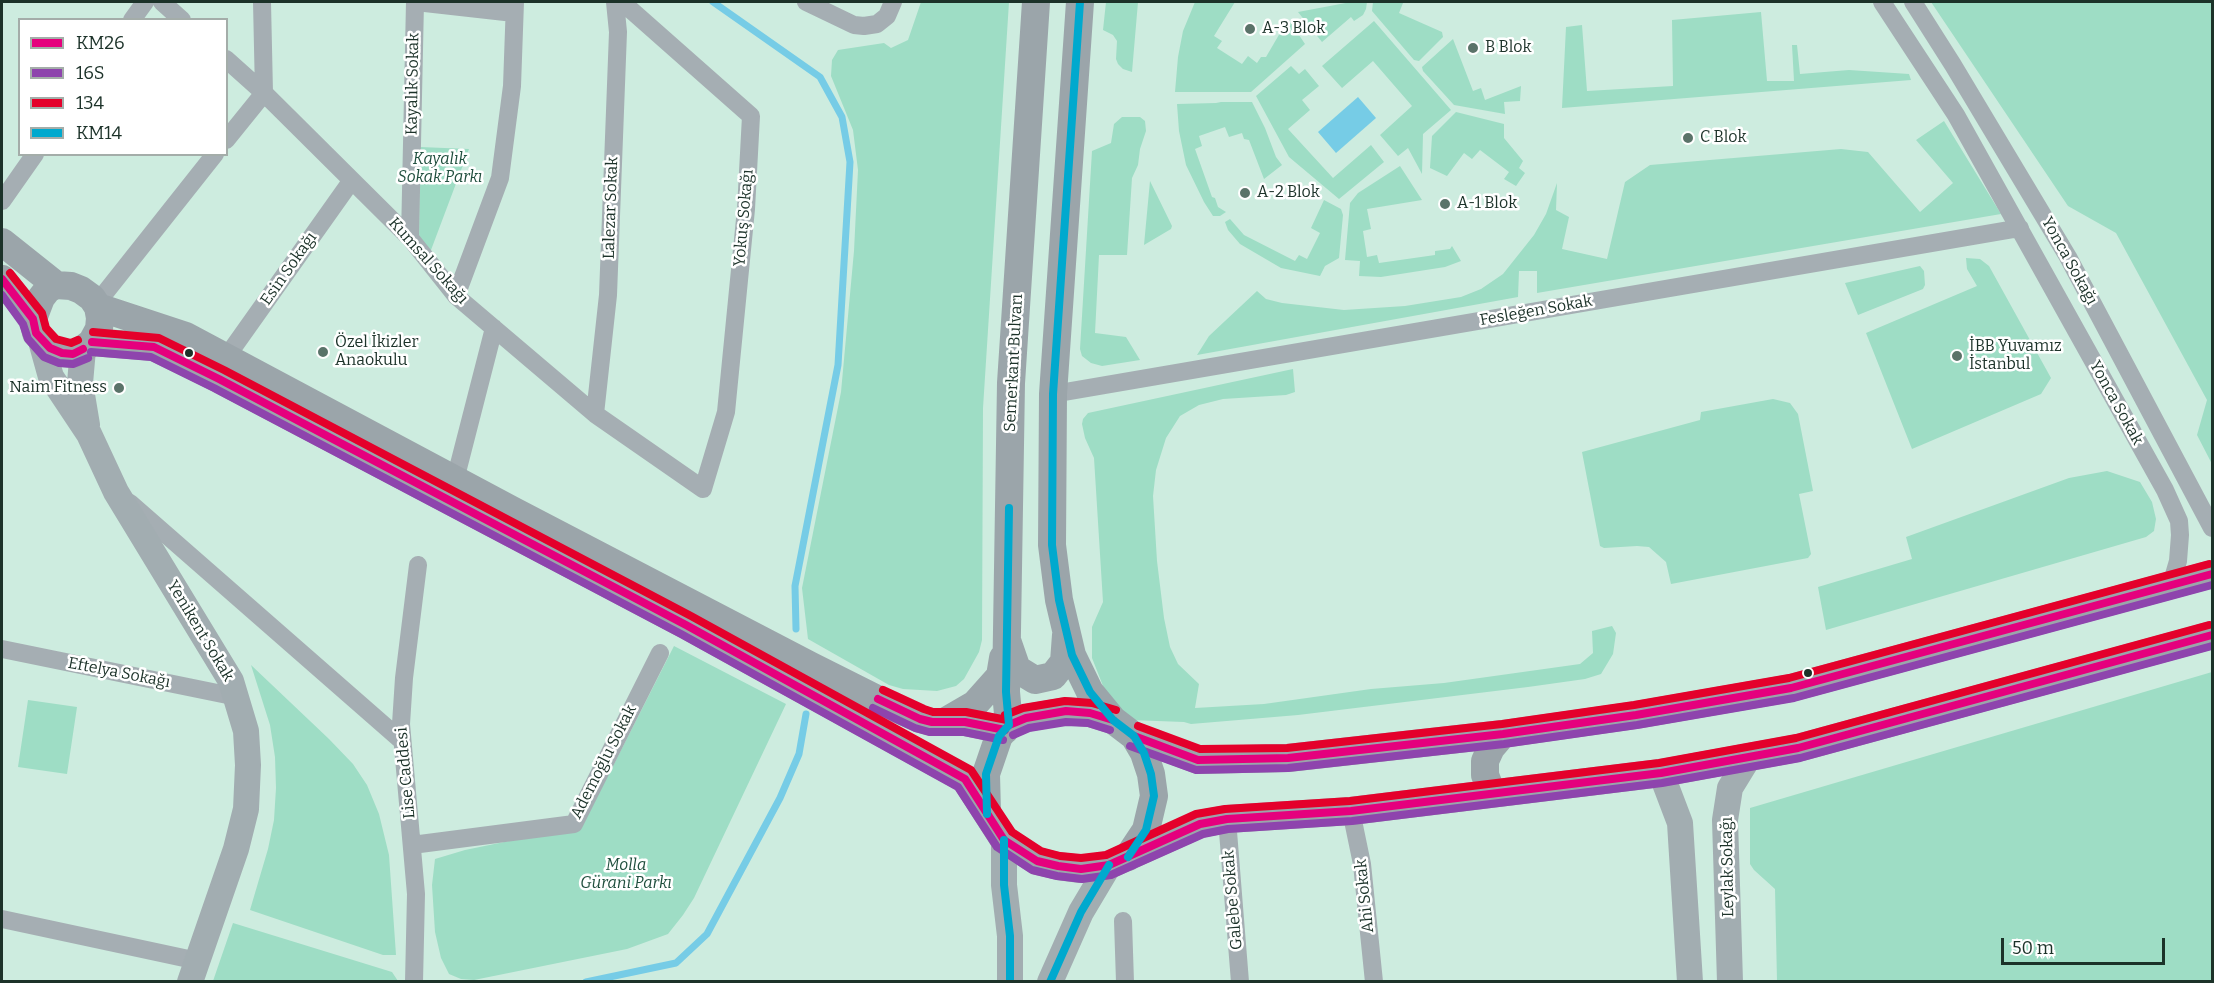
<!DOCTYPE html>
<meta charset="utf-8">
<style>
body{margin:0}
#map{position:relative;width:2214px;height:983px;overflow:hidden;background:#cdecdf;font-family:Bitter,serif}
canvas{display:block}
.frame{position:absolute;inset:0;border:3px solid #1c3229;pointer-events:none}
.legend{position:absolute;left:18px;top:18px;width:210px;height:138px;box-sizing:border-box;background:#fff;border:2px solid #a4ada9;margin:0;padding:8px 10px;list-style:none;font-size:18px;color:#1c3229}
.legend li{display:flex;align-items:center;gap:12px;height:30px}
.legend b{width:30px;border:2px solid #a4ada9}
.scale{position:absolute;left:2001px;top:938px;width:164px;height:27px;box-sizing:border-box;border:3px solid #1c3229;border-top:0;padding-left:8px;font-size:18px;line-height:21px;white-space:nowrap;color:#1c3229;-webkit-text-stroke:4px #fff;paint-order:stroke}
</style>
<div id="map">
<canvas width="2214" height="983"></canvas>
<div class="frame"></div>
<ul class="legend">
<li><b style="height:8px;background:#e5007d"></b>KM26</li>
<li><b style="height:8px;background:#8e44ad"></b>16S</li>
<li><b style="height:8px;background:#e4002b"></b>134</li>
<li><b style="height:8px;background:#00a9ce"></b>KM14</li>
</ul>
<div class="scale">50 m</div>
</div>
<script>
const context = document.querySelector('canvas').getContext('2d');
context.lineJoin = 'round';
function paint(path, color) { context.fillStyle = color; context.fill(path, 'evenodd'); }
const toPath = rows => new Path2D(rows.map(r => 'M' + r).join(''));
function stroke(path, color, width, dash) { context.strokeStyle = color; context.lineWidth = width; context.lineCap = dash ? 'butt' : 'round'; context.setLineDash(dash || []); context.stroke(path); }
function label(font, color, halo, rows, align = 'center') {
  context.font = font + ' Bitter,serif'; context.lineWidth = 5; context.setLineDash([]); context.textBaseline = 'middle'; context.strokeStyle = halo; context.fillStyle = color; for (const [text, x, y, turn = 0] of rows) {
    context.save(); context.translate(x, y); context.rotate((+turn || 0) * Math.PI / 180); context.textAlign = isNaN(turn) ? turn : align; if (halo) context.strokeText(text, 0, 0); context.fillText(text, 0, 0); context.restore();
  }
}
paint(toPath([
 [921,2,1009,2,983,408,982,640,979,652,964,679,956,686,937,691,903,689,889,685,808,639,802,588,841,392,854,251,858,170,853,130,831,76,832,60,838,50,884,43,891,48,908,40],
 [1106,2,1138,2,1132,72,1123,69,1118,64,1116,59,1117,41,1113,35,1103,30],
 [1195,2,1235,2,1214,36,1222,41,1217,48,1242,64,1248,56,1257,63,1261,57,1266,57,1287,21,1291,23,1305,44,1251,92,1175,92,1178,57,1183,31],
 [1351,2,1367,2,1366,9,1363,15,1354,21,1351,17,1322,42,1298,12],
 [1373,2,1403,3,1399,13,1442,32,1443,37,1419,61,1414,60,1372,11],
 [1931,2,2212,2,2212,464,2197,435,2207,400,2116,233,2068,206],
 [1761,12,1767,81,1794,81,1792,45,1797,45,1800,74,1849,70,1909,74,1911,80,1562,108,1566,27,1582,25,1587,91,1673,86,1672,20],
 [1374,21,1451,110,1423,134,1422,174,1408,148,1398,156,1380,135,1412,106,1373,61,1342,88,1322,66],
 [1453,39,1473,91,1481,88,1485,100,1521,86,1520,101,1504,102,1505,114,1454,105,1423,71,1422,67],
 [1291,66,1299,74,1305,69,1319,86,1302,100,1310,110,1288,129,1333,178,1371,145,1384,162,1339,199,1289,157,1256,96],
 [1221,102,1252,102,1265,128,1276,157,1282,165,1264,179,1249,140,1244,139,1242,133,1229,137,1225,127,1199,136,1202,146,1195,149,1212,197,1215,198,1218,207,1226,212,1220,216,1213,216,1204,202,1186,165,1179,131,1177,104,1216,103],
 [1456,112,1504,124,1504,138,1523,161,1519,168,1525,173,1516,186,1504,179,1509,172,1480,150,1472,159,1464,153,1447,176,1430,168,1432,136],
 [1122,117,1140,117,1145,121,1146,131,1140,149,1138,165,1132,178,1127,255,1099,255,1095,333,1126,337,1140,360,1102,366,1091,363,1082,356,1080,349,1092,151,1111,143,1114,124],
 [1944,121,2001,214,1537,293,1537,271,1519,271,1518,297,1197,355,1209,336,1257,291,1266,299,1282,303,1344,310,1405,306,1461,297,1481,289,1503,274,1534,235,1546,214,1557,183,1556,210,1569,217,1562,249,1607,259,1625,182,1650,165,1841,149,1868,152,1920,212,1953,183,1916,140],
 [420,147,469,149,431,250,419,247],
 [1400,166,1422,200,1367,209,1371,229,1363,231,1367,257,1377,255,1379,263,1435,255,1435,251,1450,249,1452,246,1461,261,1445,267,1381,277,1359,276,1360,261,1345,260,1350,203,1358,193],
 [1150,181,1172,226,1171,229,1144,245],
 [1324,200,1341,209,1343,215,1339,258,1325,266,1320,276,1281,268,1240,244,1228,230,1225,222,1230,219,1244,235,1295,261,1299,255,1307,259,1320,233,1311,228],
 [1966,258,1980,259,1989,266,2051,378,2041,394,1912,449,1866,333,1977,286,1967,269],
 [1920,266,1924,271,1925,285,1923,289,1858,315,1845,283],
 [1293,369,1295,392,1286,395,1223,399,1199,405,1180,416,1166,438,1156,470,1153,496,1157,561,1164,618,1170,647,1178,664,1199,684,1195,708,1264,704,1371,689,1444,683,1580,664,1593,653,1592,631,1612,626,1616,633,1613,654,1601,674,1585,679,1528,687,1298,715,1191,724,1184,722,1130,720,1107,696,1092,658,1092,627,1103,602,1094,458,1085,438,1082,424,1083,419,1088,413],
 [1773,399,1790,403,1798,414,1813,491,1799,494,1811,554,1808,558,1671,584,1666,562,1649,547,1637,546,1604,548,1600,546,1582,452,1700,420,1701,412],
 [2107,471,2140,482,2152,502,2156,519,2154,531,2146,537,1826,630,1818,587,1912,559,1906,537,2069,478],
 [674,646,786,704,694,898,683,915,668,934,627,949,474,980,461,979,449,974,441,958,435,932,432,885,435,859,465,850,553,832,582,822,614,764],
 [251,665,329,739,353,764,367,785,379,814,389,855,396,955,383,955,250,910,268,849,274,820,276,788,275,757,270,725],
 [2212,672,2212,981,1777,981,1775,889,1754,870,1750,864,1750,808],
 [28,700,77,707,67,774,18,767],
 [233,923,392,972,398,981,213,981]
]), '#9eddc5');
paint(toPath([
 [1358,97,1376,118,1336,153,1318,132]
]), '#76cce6');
stroke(toPath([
 [713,2,820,77,842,117,850,162,838,365,795,586,796,629],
 [586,982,676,963,707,934,780,798,799,754,806,714]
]), '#76cce6', 7);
stroke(toPath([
 [162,2,182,20],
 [416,2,514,13],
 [806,2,854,25,864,26,877,24,887,16,893,2],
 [1882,2,1956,115,2165,490,2179,521,2180,535,2178,561,2171,585],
 [1913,2,1953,65,2068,257,2212,528],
 [132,20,145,2],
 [226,59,264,93,410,238,456,296,595,414,703,489,726,412,746,209,751,116,622,2],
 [226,140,264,93,262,2],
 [2,201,35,154],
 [410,238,415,2],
 [456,296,500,178,512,86,515,2],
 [97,303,215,154],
 [225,359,352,180],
 [1053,394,2020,228],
 [595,414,608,295,618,32,615,2],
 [455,480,494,328],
 [130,503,402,741],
 [2,649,237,697],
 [1351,811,1362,864,1374,982],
 [1227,819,1240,982],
 [412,845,574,824,660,653],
 [2,919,198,961],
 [1123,921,1125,982],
 [414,982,416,894,401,724,404,678,418,565]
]), '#a5aeb3', 18);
stroke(toPath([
 [41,341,51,377,89,434,116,492,231,681,246,731,248,765,246,809,236,849,190,982],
 [83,349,80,383,87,425],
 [1661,773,1680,823,1690,982],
 [1004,840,1004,885,1010,936,1010,982],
 [1050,982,1081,912,1109,865],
 [1730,982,1725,820,1730,788,1749,757]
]), '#a2adb1', 26);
stroke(toPath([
 [1080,2,1053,394,1052,545,1059,600,1072,655,1090,692,1113,720],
 [2,242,56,285],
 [2,279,33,319],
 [56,285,71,286,81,290,92,298,98,307,100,318,99,329,92,342,83,349,73,354,62,353,50,348,36,333,33,319,41,298,48,289,56,285],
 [98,307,186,336,512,510,811,666,899,710,920,719,932,722,965,722,1005,730],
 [92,342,154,347,219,379,686,625,965,779,1004,840,1037,861,1058,866,1081,869,1109,865,1200,824,1227,819,1351,811,1661,773,1798,748,2212,635],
 [1008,643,1017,669,1035,680,1053,676,1064,662,1066,635],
 [944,722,975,704,1000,676,1003,658],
 [1009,725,1006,692,1011,383,1036,2],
 [1134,736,1198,760,1288,758,1503,734,1636,715,1791,688,2212,574],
 [1492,793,1485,775,1485,761,1491,748,1503,734],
 [987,812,986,774,999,736,1009,725,1026,718,1066,711,1090,713,1113,720,1134,736,1144,753,1151,774,1154,796,1146,830,1128,857]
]), '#9ba5aa', 28);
stroke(toPath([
 [2,279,33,319,36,333,50,348,62,353,73,354,83,349],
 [92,342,154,347,219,379,686,625,965,779,1004,840,1037,861,1058,866,1081,869,1109,865,1200,824,1227,819,1351,811,1661,773,1798,748,2212,635],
 [878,699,920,719,932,722,965,722,1005,730],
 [1009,725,1026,718,1066,711,1090,713,1113,720],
 [1134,736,1198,760,1288,758,1503,734,1636,715,1791,688,2212,574]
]), '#e5007d', 8);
stroke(toPath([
 [2,295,23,324,28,339,44,357,59,363,73,364,88,358],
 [91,352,151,357,214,388,681,634,958,787,997,847,1032,870,1057,876,1082,879,1111,875,1203,834,1228,829,1352,821,1662,783,1800,758,2212,646],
 [873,708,915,728,929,732,964,732,1003,740],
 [1013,735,1029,728,1066,722,1088,723,1110,730],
 [1130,746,1196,770,1288,768,1504,744,1637,725,1794,698,2212,585]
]), '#8e44ad', 8);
stroke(toPath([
 [10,273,42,313,46,328,56,339,71,343,78,340],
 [93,332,159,338,224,370,691,616,971,770,1012,832,1041,851,1060,856,1081,858,1106,855,1196,814,1225,809,1350,801,1659,763,1796,738,2209,625],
 [883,690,924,709,933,712,966,712,1007,720],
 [1005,715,1023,708,1065,701,1092,703,1116,710],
 [1138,726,1200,749,1287,748,1502,724,1634,705,1789,678,2209,564]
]), '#e4002b', 8);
stroke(toPath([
 [1080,2,1053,394,1052,545,1059,600,1072,655,1090,692,1113,720,1134,736,1144,753,1151,774,1154,796,1146,830,1128,857],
 [987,814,986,774,999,736,1009,725,1006,692,1009,508],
 [1004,840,1004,885,1010,936,1010,982],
 [1050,982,1081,912,1109,865]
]), '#00a9ce', 8);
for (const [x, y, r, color] of [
 [1250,29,6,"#5a7369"],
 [1473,48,6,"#5a7369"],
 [1688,138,6,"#5a7369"],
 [1245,193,6,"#5a7369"],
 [1445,204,6,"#5a7369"],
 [323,352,6,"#5a7369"],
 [189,353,5,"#1c3229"],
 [1957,356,6,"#5a7369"],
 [119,388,6,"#5a7369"],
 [1808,673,5,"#1c3229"]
]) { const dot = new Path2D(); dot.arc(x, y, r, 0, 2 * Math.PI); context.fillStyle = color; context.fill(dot); stroke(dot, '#fff', 2); }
label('16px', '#1c3229', '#fff', [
 ["A-3 Blok",1262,29],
 ["B Blok",1485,48],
 ["C Blok",1700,138],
 ["A-2 Blok",1257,193],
 ["A-1 Blok",1457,204],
 ["Özel İkizler",335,343],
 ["Anaokulu",335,361],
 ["İBB Yuvamız",1969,347],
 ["İstanbul",1969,365],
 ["Naim Fitness",107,388,"right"]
], 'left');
label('16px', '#1c3229', '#fff', [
 ["Kayalık Sokak",413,84,-89],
 ["Lalezar Sokak",611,208,-88],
 ["Yokuş Sokağı",744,218,-85],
 ["Kumsal Sokağı",428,261,48],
 ["Yonca Sokağı",2069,261,61],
 ["Esin Sokağı",289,269,-55],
 ["Fesleğen Sokak",1536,311,-10],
 ["Semerkant Bulvarı",1014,363,-87],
 ["Yonca Sokak",2116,403,61],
 ["Yenikent Sokak",200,631,59],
 ["Eftelya Sokağı",119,673,11],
 ["Ademoğlu Sokak",604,762,-63],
 ["Lise Caddesi",406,773,-95],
 ["Leylak Sokağı",1728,867,-91],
 ["Ahi Sokak",1365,896,-96],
 ["Galebe Sokak",1233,900,-95]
]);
label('italic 16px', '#204f3e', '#fff', [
 ["Kayalık",440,160],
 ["Sokak Parkı",440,178],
 ["Molla",626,866],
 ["Gürani Parkı",626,884]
]);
</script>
